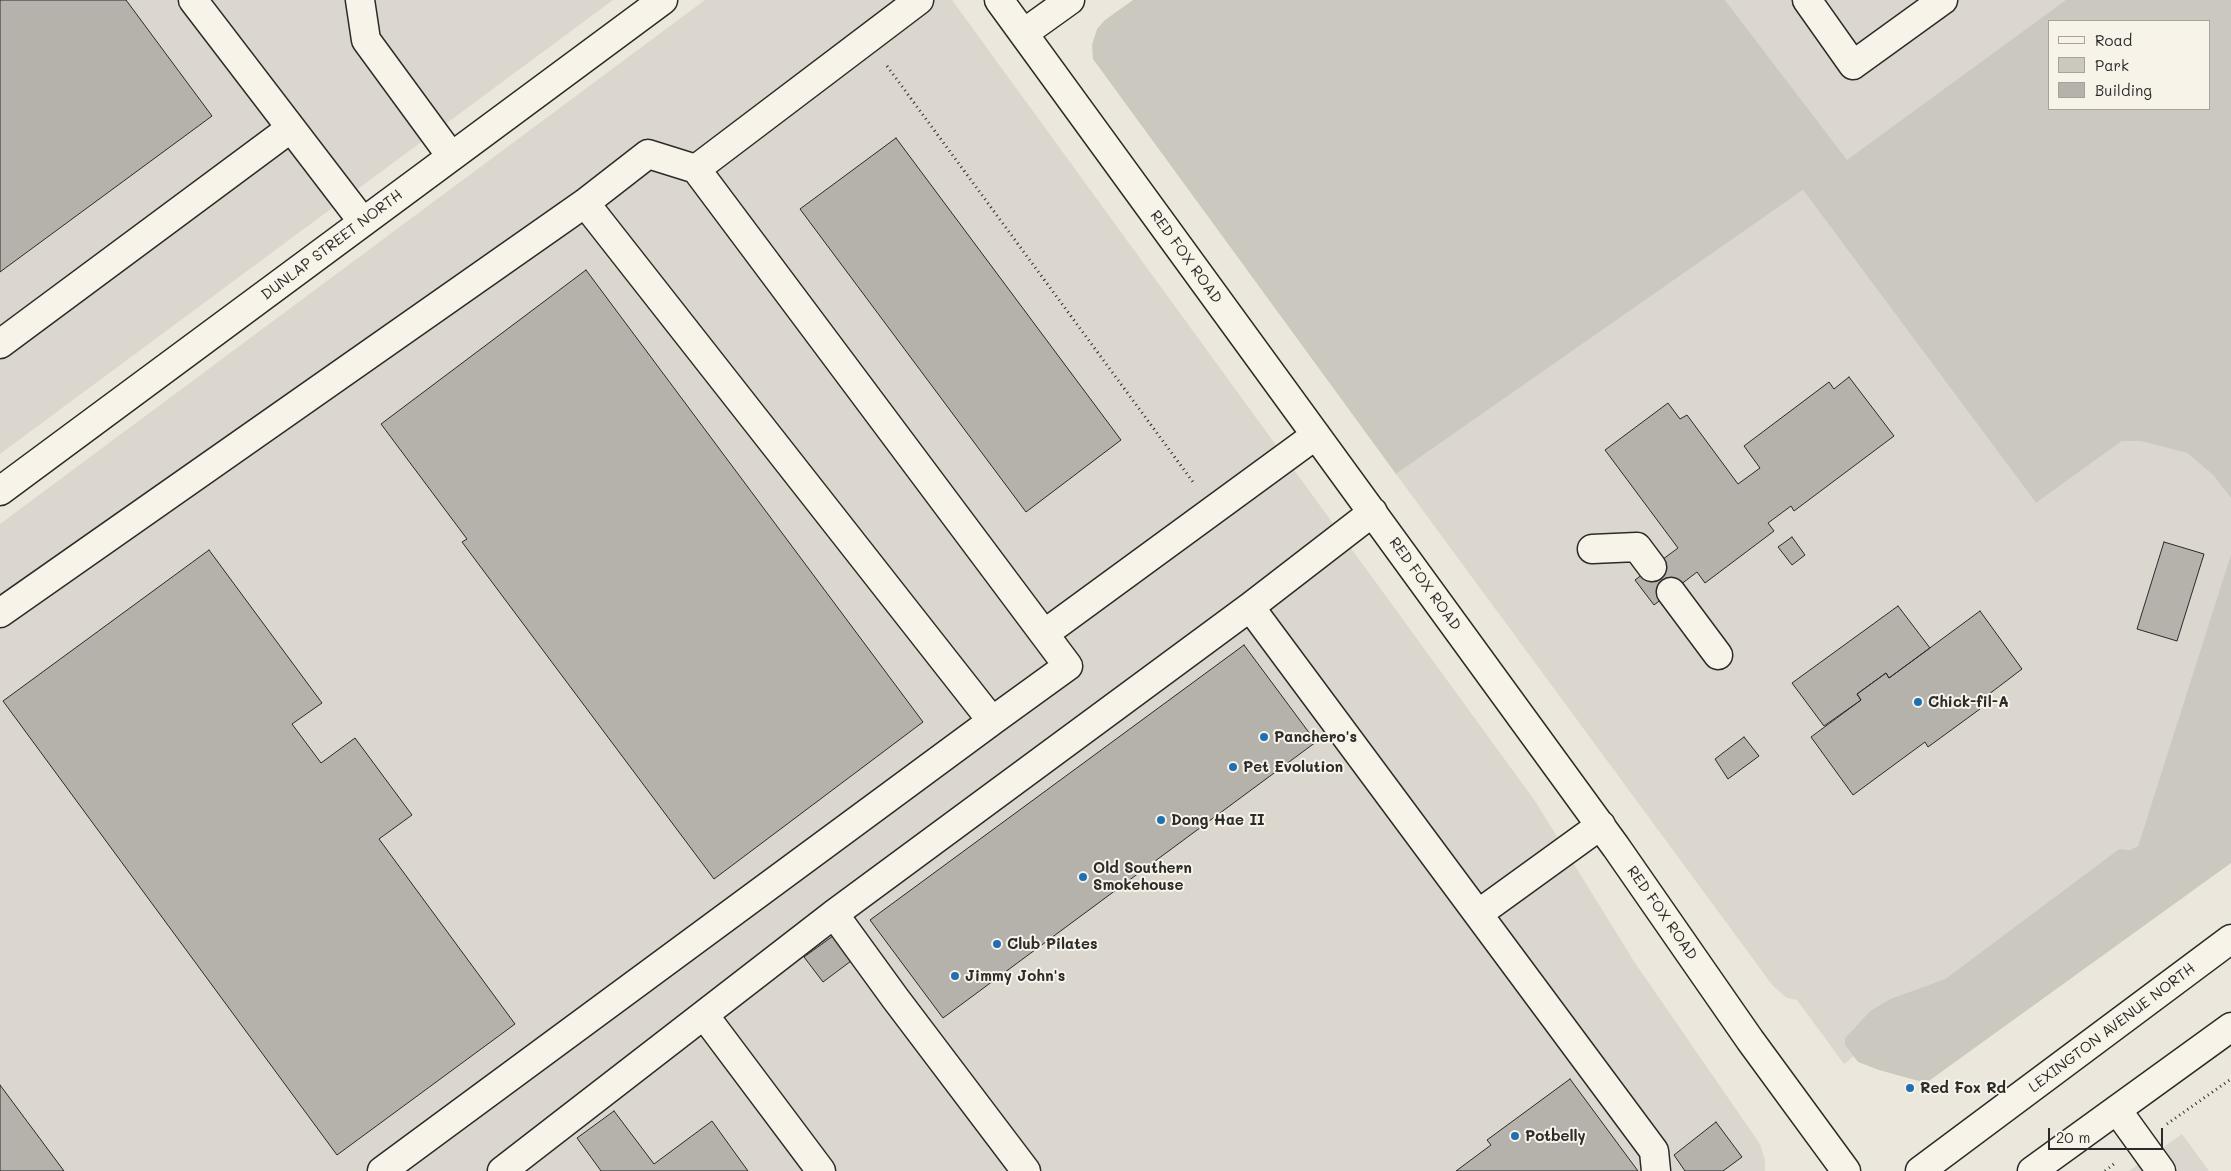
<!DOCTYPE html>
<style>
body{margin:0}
#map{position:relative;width:2231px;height:1171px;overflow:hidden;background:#ebe7dd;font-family:Mali,sans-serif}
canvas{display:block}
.legend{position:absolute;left:2048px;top:20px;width:162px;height:90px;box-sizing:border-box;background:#f7f3e8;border:1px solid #a5a39c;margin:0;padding:6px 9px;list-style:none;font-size:15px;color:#2b2b2b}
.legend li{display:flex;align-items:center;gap:10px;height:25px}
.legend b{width:25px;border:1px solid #a5a39c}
.scale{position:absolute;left:2048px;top:1128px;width:115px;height:22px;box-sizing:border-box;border:2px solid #2b2b2b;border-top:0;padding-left:6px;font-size:15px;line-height:18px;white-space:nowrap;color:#2b2b2b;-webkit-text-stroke:4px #f7f3e8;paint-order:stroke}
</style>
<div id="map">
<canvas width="2231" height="1171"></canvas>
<ul class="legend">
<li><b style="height:6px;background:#f7f3e8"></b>Road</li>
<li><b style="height:14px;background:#cbc8bf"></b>Park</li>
<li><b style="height:14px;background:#b5b2ab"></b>Building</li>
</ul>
<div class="scale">20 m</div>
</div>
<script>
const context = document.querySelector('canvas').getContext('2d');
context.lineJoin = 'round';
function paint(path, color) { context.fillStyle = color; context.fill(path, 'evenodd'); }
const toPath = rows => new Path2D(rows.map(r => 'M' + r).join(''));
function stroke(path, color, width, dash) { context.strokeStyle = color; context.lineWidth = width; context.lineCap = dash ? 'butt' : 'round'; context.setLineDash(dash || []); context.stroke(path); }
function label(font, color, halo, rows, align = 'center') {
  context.font = font + ' Mali,sans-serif'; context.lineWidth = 4; context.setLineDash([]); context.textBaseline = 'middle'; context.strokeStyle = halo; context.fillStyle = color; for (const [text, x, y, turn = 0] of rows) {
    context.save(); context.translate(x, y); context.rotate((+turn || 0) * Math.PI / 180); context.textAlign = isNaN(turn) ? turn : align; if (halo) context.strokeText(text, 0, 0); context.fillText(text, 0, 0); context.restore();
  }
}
paint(toPath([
 [0,0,613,0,0,454],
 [705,0,952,0,1535,801,1635,963,1760,1144,1765,1160,1765,1171,0,1171,0,524],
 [1725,0,2080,0,1847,161],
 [1803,190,2036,503,2122,441,2140,441,2187,453,2213,475,2231,498,2231,554,2138,846,2130,850,2119,849,1945,979,1890,999,1870,1011,1845,1038,1849,1051,1854,1056,1844,1064,1797,1000,1787,998,1773,986,1396,474],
 [2182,1134,2209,1171,2129,1171]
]), '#dbd7ce');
paint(toPath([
 [1133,0,1725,0,1847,160,2066,0,2231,0,2231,498,2213,475,2187,453,2140,441,2122,441,2036,503,1803,190,1396,474,1093,59,1092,45,1097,29,1105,20],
 [2210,21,2210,109,2050,109,2050,21],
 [2231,554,2231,863,1926,1083,1879,1070,1858,1062,1845,1045,1845,1038,1870,1011,1890,999,1945,979,2119,849,2130,850,2138,846]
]), '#cbc8bf');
const building = toPath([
 [0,0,126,0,212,116,0,272,0,0],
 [896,138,1121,440,1026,512,800,209,896,138],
 [586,270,923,722,714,879,462,542,467,539,381,424,586,270],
 [1849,377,1894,436,1794,511,1791,506,1768,523,1774,531,1705,583,1697,572,1654,605,1635,580,1678,548,1605,450,1668,403,1680,419,1687,415,1738,484,1760,468,1744,446,1829,382,1834,389,1849,377],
 [1792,537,1805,555,1792,565,1778,547,1792,537],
 [2164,542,2204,554,2177,641,2137,629,2164,542],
 [209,550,322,703,292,724,321,763,355,738,412,815,379,839,515,1024,337,1155,3,701,209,550],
 [1898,606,1930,648,1889,678,1886,673,1857,694,1861,700,1824,726,1792,683,1898,606],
 [1980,611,2022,669,1976,704,1980,709,1928,747,1925,742,1853,795,1811,737,1861,700,1857,694,1886,673,1889,678,1980,611],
 [1244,645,1316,742,943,1018,870,920,1244,645],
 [1744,737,1759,756,1728,779,1715,759,1744,737],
 [833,936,851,961,823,982,804,957,833,936],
 [1570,1079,1638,1171,1456,1171,1491,1145,1487,1140,1570,1079],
 [0,1085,64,1171,0,1171,0,1085],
 [614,1111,654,1164,712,1121,748,1171,601,1171,577,1138,614,1111],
 [1716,1122,1742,1157,1723,1171,1685,1171,1674,1155,1716,1122]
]);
paint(building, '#b5b2ab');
stroke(building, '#2b2b2b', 1);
const minor = toPath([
 [193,0,363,222],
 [360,0,366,40,451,156],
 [999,0,1616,847,1750,1040,1846,1171],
 [1807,0,1853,65,1943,0],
 [1024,33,1070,0],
 [585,203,992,721,1068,666,696,169,919,0],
 [0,344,291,128],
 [0,491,663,0],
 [1373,512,1250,607,1654,1151,1656,1171],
 [1592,549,1637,547,1652,567],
 [1671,592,1718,655],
 [0,613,585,203,648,154,696,169],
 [1044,634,1316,435],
 [834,914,1250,607],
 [1478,914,1601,825],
 [704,1015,821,1171],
 [2117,1110,2161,1171],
 [382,1171,992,721],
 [502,1171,834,914,895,998,1026,1171]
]);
const major = toPath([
 [1920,1171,2231,939],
 [2032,1171,2231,1027]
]);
stroke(minor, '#2b2b2b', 31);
stroke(major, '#2b2b2b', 31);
stroke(toPath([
 [887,66,1193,482],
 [2167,1124,2231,1079],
 [2105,1171,2114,1164]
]), '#2b2b2b', 3, [1, 4]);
stroke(minor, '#f7f3e8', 28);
stroke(major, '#f7f3e8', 28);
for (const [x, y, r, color] of [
 [1918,702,5,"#1f6fb2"],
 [1264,737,5,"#1f6fb2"],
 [1233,767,5,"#1f6fb2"],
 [1161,820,5,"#1f6fb2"],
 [1083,877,5,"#1f6fb2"],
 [997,944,5,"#1f6fb2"],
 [955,976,5,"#1f6fb2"],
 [1910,1088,5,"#1f6fb2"],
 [1515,1136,5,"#1f6fb2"]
]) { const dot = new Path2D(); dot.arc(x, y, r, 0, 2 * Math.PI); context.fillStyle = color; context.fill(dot); stroke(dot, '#f7f3e8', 2); }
label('15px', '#2b2b2b', '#f7f3e8', [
 ["DUNLAP STREET NORTH",332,245,-37],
 ["RED FOX ROAD",1186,257,54],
 ["RED FOX ROAD",1425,584,54],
 ["RED FOX ROAD",1662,913,55],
 ["LEXINGTON AVENUE NORTH",2112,1028,-37]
]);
label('bold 15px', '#2b2b2b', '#f7f3e8', [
 ["Chick-fil-A",1928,702],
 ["Panchero's",1274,737],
 ["Pet Evolution",1243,767],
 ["Dong Hae II",1171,820],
 ["Old Southern",1093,868],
 ["Smokehouse",1093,885],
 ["Club Pilates",1007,944],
 ["Jimmy John's",965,976],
 ["Red Fox Rd",1920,1088],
 ["Potbelly",1525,1136]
], 'left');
</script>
